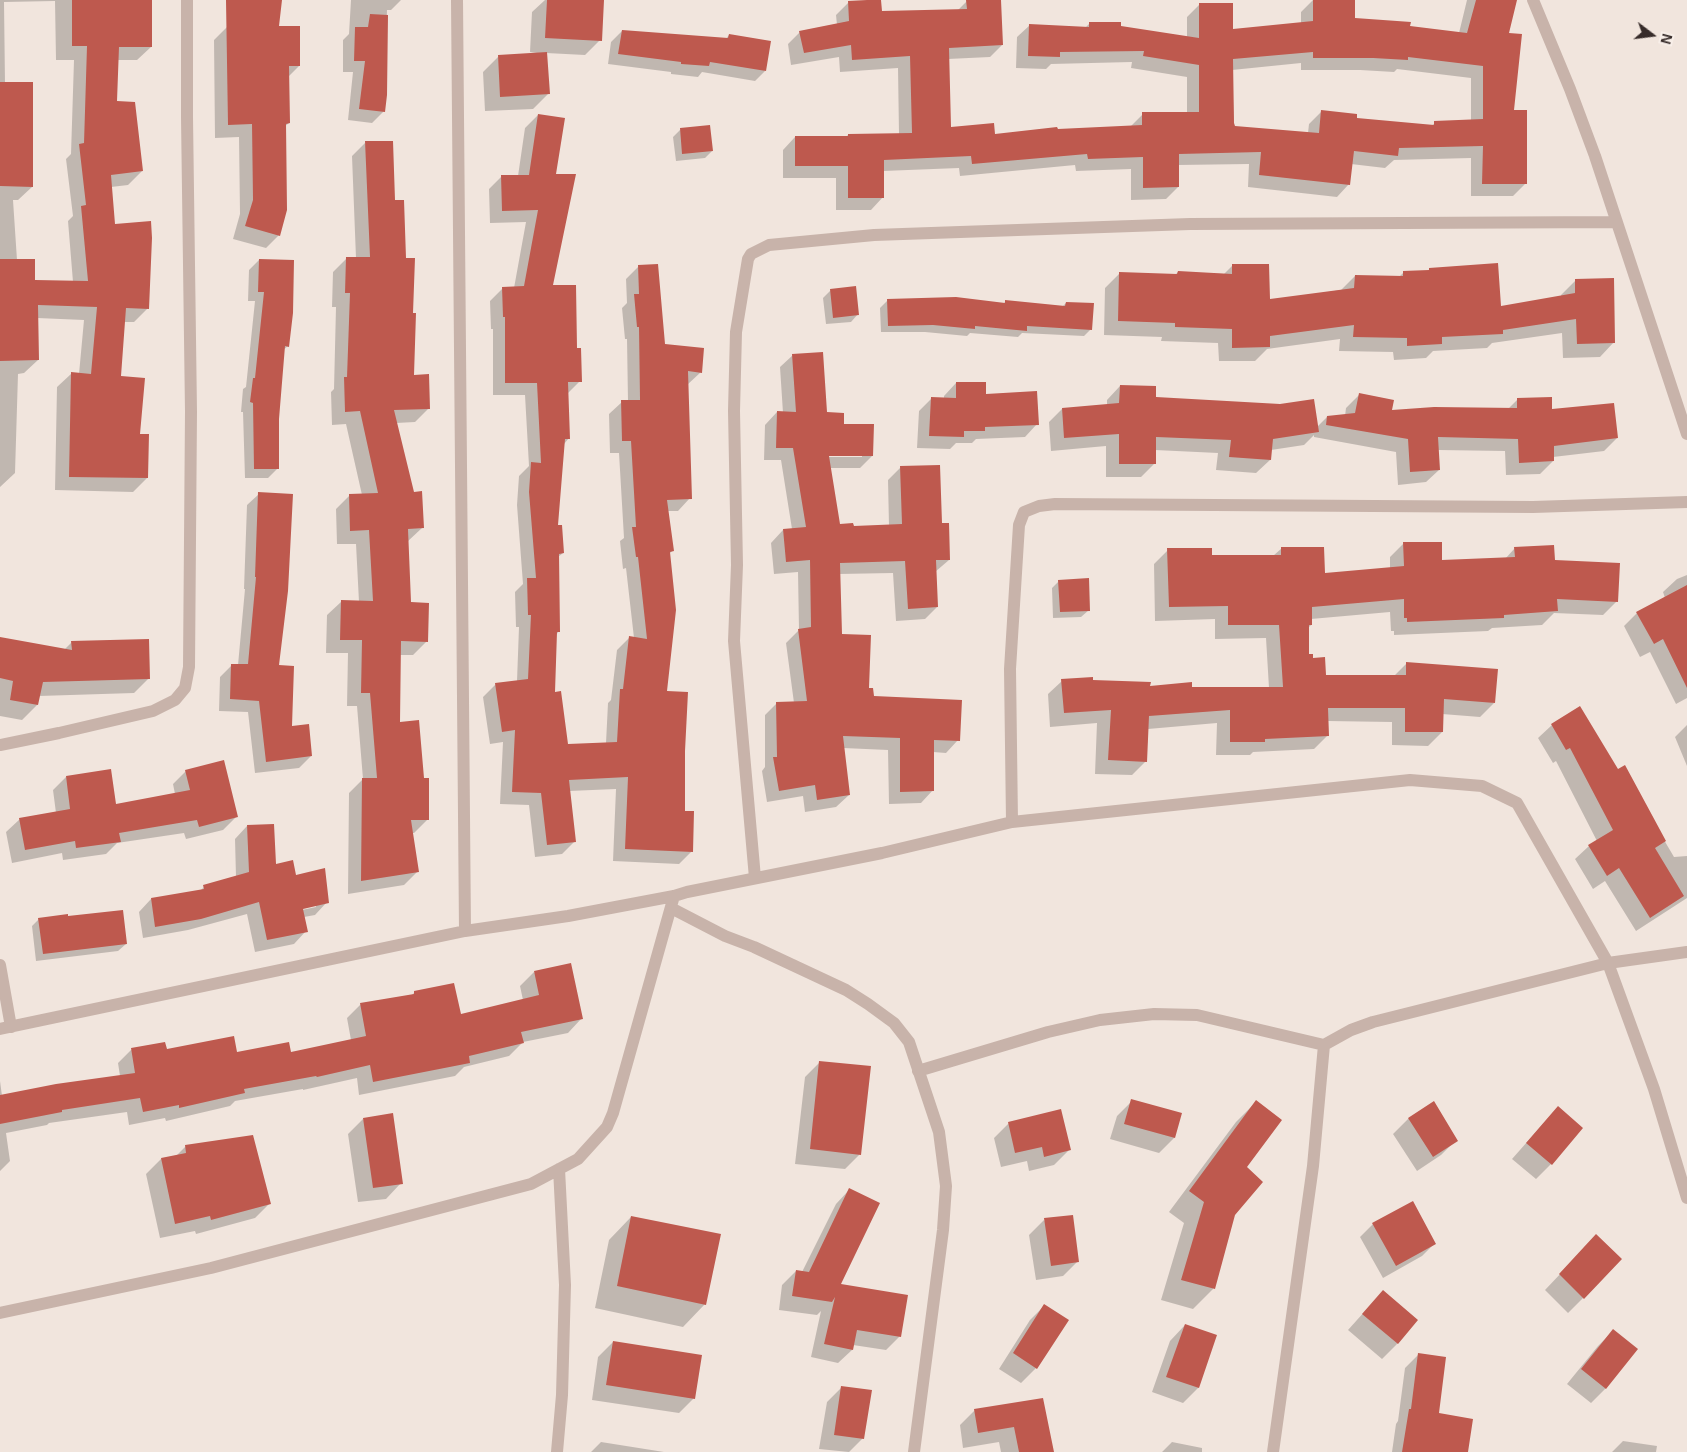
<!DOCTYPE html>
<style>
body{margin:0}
#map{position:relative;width:1687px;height:1452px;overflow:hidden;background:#f1e5dd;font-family:Helvetica,sans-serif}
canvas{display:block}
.north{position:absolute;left:1627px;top:10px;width:50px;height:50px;-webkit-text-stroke:4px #f8efe9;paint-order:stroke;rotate:105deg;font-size:14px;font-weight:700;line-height:20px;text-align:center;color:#362b29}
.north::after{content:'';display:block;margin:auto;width:18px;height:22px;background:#362b29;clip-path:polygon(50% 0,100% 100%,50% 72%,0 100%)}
</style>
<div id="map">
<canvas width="1687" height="1452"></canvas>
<div class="north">N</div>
</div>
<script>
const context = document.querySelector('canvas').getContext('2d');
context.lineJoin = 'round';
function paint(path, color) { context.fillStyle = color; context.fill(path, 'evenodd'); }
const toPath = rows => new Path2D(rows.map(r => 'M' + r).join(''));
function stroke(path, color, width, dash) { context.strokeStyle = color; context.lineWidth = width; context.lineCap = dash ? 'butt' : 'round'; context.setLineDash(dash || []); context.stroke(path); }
paint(toPath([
 [0,0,152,0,151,47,137,60,117,60,115,102,142,171,128,185,111,187,114,226,148,308,134,322,124,322,119,377,139,435,147,478,133,492,55,490,57,387,71,374,79,374,84,320,37,318,38,360,24,373,18,374,15,473,0,487],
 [55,1,56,60,74,60,71,154,66,159,73,216,68,221,73,282,33,281,17,260,13,200,18,200,32,187,5,83,4,2],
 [238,0,281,0,278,27,299,66,288,77,289,123,284,127,279,235,266,248,233,239,240,214,239,137,215,138,214,40,227,27],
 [351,0,401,0,391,10,387,10,384,111,372,123,348,120,353,72,343,72,343,40,349,34],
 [545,0,595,0,600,40,585,55,546,53,548,94,533,109,485,111,483,72,498,57,537,54,537,53,530,52,532,12],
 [1000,0,1002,45,990,57,948,59,950,128,994,136,1057,130,1130,127,1143,114,1187,113,1187,77,1131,68,1132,62,1051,64,1046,69,1016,68,1017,37,1030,25,1085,28,1089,24,1187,38,1187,17,1199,5,1232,30,1301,23,1301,12,1313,0,1353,19,1459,33,1467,0,1516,0,1507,34,1512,111,1525,184,1513,196,1471,196,1471,158,1394,160,1385,168,1351,164,1349,184,1337,197,1248,187,1249,164,1178,165,1178,187,1166,199,1131,200,1131,169,1076,171,1075,165,960,176,959,168,883,171,883,197,871,210,836,210,836,178,783,178,783,150,795,137,846,137,848,135,899,134,898,68,840,72,839,57,791,65,788,44,800,32,837,25,836,15,848,3,881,12,958,10,967,1],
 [1301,63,1301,70,1360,70,1394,72,1397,69,1471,78,1471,121,1435,123,1431,126,1355,119,1321,112,1309,124,1308,133,1234,127,1232,70],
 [622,31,726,39,729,35,765,71,755,81,702,72,698,77,671,74,671,72,608,64,611,42],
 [538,115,555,175,552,287,576,349,580,381,567,394,569,438,564,444,557,526,563,553,558,557,559,631,556,635,554,694,567,745,606,743,608,703,611,700,617,650,629,638,634,638,626,568,623,569,620,541,624,538,619,453,610,453,609,414,622,402,628,402,627,339,625,339,622,308,627,303,626,279,639,266,664,345,701,372,687,385,690,498,678,511,667,511,672,551,669,554,666,692,684,751,684,812,692,851,679,864,613,861,616,789,569,791,575,841,562,854,535,857,529,805,500,804,503,742,490,744,483,697,496,684,517,681,519,627,516,627,515,592,523,584,517,505,519,476,529,466,525,395,493,395,493,329,491,329,490,301,503,288,514,288,526,222,490,223,489,189,502,176,518,176,525,128],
 [709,126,712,151,705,158,676,161,673,137,680,130],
 [365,143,393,201,405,259,412,376,428,409,415,422,396,423,422,528,407,542,410,603,427,641,413,655,400,655,399,723,428,819,414,833,412,833,418,871,404,885,348,894,349,793,363,779,357,706,347,706,348,653,326,653,327,615,341,602,359,602,356,544,337,544,336,509,350,495,362,495,346,424,332,425,331,392,334,389,336,307,332,307,333,272,347,258,356,258,352,156],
 [259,260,288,346,283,350,277,419,278,468,268,478,245,478,243,412,241,412,243,389,246,387,255,301,248,301,249,270],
 [1232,266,1268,301,1341,290,1355,276,1399,277,1404,272,1427,271,1430,269,1500,308,1561,297,1561,295,1576,280,1614,342,1600,357,1563,358,1562,333,1492,343,1487,348,1433,351,1426,358,1394,360,1393,352,1339,351,1340,339,1267,349,1255,361,1219,361,1218,343,1161,341,1162,337,1104,335,1105,288,1119,274,1175,275,1178,272,1224,274],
 [831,290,858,314,851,322,826,324,823,298],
 [888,300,1003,304,1005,302,1062,307,1066,303,1091,329,1084,336,1022,333,1018,337,970,333,967,336,925,332,881,332,880,308],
 [793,355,826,414,843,426,872,456,860,468,829,468,839,525,852,527,889,526,888,480,901,467,941,525,949,560,935,572,937,607,925,619,896,621,893,573,839,574,840,635,872,697,958,740,946,753,933,752,933,790,921,803,889,804,888,750,843,748,849,795,836,807,805,812,803,796,767,802,762,771,765,767,765,715,777,703,794,703,786,643,799,630,798,572,774,574,771,543,783,530,792,529,781,460,764,460,765,425,777,412,783,413,780,367],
 [823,454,862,455,862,457,822,457],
 [956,383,984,395,1037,424,1025,437,976,439,972,443,956,443,950,449,917,448,919,411,932,398,944,399,944,396],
 [1120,386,1155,398,1317,427,1327,417,1345,416,1346,408,1359,395,1390,412,1507,410,1517,400,1551,411,1617,438,1604,451,1553,457,1553,461,1540,474,1506,475,1505,451,1438,450,1439,470,1426,482,1398,485,1396,452,1314,437,1314,435,1304,445,1271,450,1270,460,1256,473,1216,470,1218,453,1155,450,1154,464,1141,477,1106,477,1106,446,1051,451,1049,422,1062,409,1107,405,1107,400],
 [259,494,278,666,291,728,311,756,299,768,255,773,248,712,219,711,220,677,232,665,238,665,245,589,244,589,247,505],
 [1404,543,1441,561,1505,559,1515,548,1553,561,1617,601,1603,615,1554,613,1542,625,1492,628,1488,631,1394,635,1394,631,1391,631,1390,612,1311,619,1311,625,1308,628,1307,655,1325,676,1393,677,1407,663,1494,703,1480,717,1442,714,1442,732,1428,746,1392,745,1392,722,1327,721,1328,735,1314,749,1253,752,1250,755,1216,755,1217,723,1148,729,1146,761,1132,775,1095,774,1097,723,1050,727,1048,694,1062,681,1092,681,1149,688,1269,688,1266,638,1215,639,1215,619,1155,621,1154,564,1168,550,1210,557,1273,556,1282,548,1324,574,1390,568,1390,557],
 [1687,575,1687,698,1676,704,1650,652,1640,657,1624,626,1637,613,1665,598,1663,592,1677,579],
 [1059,581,1089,610,1081,617,1053,618,1052,588],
 [0,639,64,650,72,642,149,678,134,693,39,696,37,705,22,720,0,716],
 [1552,725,1617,771,1644,806,1674,857,1687,856,1687,898,1636,931,1605,881,1593,889,1575,859,1589,846,1597,841,1556,761,1553,763,1538,738],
 [1687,725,1687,766,1675,737],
 [186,771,236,817,223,830,186,839,184,833,117,843,106,854,63,860,62,853,12,863,6,832,20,819,56,813,53,790,66,777,114,805,175,794,173,784],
 [247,826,275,865,295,877,327,902,315,915,304,917,306,931,294,944,255,952,247,914,188,930,143,938,139,912,151,899,199,892,204,887,236,877,235,839],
 [316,905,316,907,297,911,297,909],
 [67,917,126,944,118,951,36,961,32,926,39,919],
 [534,972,581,1019,568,1033,523,1042,509,1056,464,1067,455,1076,359,1095,357,1078,303,1090,303,1089,235,1101,230,1106,166,1121,165,1118,129,1125,127,1112,49,1123,47,1125,6,1133,10,1161,0,1171,0,1081,2,1096,120,1076,118,1063,131,1050,290,1054,351,1040,347,1018,361,1004,411,996,415,992,460,1015,523,1000,520,986],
 [820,1062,860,1154,845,1169,795,1164,805,1077],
 [1132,1101,1180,1114,1174,1138,1159,1153,1110,1139,1117,1116],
 [1256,1102,1245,1167,1234,1215,1213,1289,1193,1309,1161,1300,1184,1223,1169,1212,1236,1122],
 [1433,1103,1456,1140,1441,1155,1417,1171,1393,1134,1408,1119],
 [1558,1107,1582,1128,1551,1164,1536,1179,1512,1159],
 [363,1119,401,1183,386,1199,358,1202,348,1134],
 [1009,1123,1069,1150,1054,1165,1029,1171,1027,1161,1001,1167,994,1138],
 [186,1146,270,1203,255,1218,196,1234,195,1231,160,1238,146,1174,161,1159,176,1156],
 [849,1190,839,1285,900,1336,886,1350,853,1345,852,1350,838,1363,811,1357,821,1311,817,1315,779,1310,782,1285,796,1271,802,1272,836,1204],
 [631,1217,705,1304,683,1327,595,1308,609,1240],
 [1044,1220,1078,1261,1063,1276,1036,1280,1029,1235],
 [1373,1224,1435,1243,1422,1256,1383,1278,1360,1237],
 [1582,1251,1583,1298,1568,1313,1545,1290],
 [1383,1291,1417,1320,1397,1344,1382,1359,1348,1330],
 [1045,1305,1036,1368,1021,1383,999,1369,1030,1320],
 [1185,1325,1216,1336,1198,1388,1183,1403,1152,1392,1170,1341],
 [1613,1331,1606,1388,1591,1403,1567,1384,1598,1346],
 [613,1342,694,1398,679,1413,592,1400,598,1357],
 [1418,1355,1438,1414,1466,1452,1469,1452,1392,1452,1396,1424,1398,1421,1405,1368],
 [842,1387,863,1438,849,1452,819,1449,827,1402],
 [1042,1399,1053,1452,1001,1452,999,1442,963,1448,960,1425,975,1410],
 [1623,1441,1657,1446,1656,1452,1612,1452],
 [601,1442,664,1452,591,1452],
 [1172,1442,1202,1448,1202,1452,1162,1452]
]), '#0003');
paint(toPath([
 [72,0,152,0,152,47,119,47,117,101,135,102,143,171,111,175,115,224,151,221,152,238,149,309,126,308,121,376,145,378,140,434,149,434,148,478,69,477,71,372,91,374,97,307,38,305,39,360,0,361,0,259,35,259,35,280,88,281,81,206,86,205,79,144,84,143,87,46,72,46],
 [226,0,282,0,279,26,300,26,300,66,289,66,290,123,286,124,287,210,280,236,245,226,253,200,252,124,228,125],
 [547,0,604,0,602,41,545,38],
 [867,0,881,0,882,11,967,9,966,0,1001,0,1003,45,949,48,951,127,994,123,995,134,1057,127,1058,129,1142,125,1142,112,1199,112,1199,65,1143,56,1144,51,1060,52,1060,57,1028,56,1029,24,1089,27,1089,22,1121,22,1121,26,1199,38,1199,3,1233,3,1233,29,1313,21,1313,0,1355,0,1355,18,1411,22,1410,26,1467,33,1476,0,1517,0,1509,33,1522,34,1514,110,1527,110,1527,184,1482,184,1483,146,1399,148,1398,156,1354,151,1350,185,1259,175,1261,152,1179,154,1179,187,1143,188,1143,157,1088,159,1087,154,972,164,971,156,884,160,884,198,848,198,848,166,795,166,795,136,848,136,848,134,912,133,910,56,852,60,851,45,804,53,799,31,849,21,848,1],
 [1313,52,1313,58,1373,58,1408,60,1408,57,1483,66,1483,119,1434,121,1434,125,1357,118,1357,114,1321,110,1319,133,1235,126,1234,123,1233,59],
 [370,14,388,15,387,95,385,112,359,109,365,61,354,61,355,27,368,27],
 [622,30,728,38,729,34,771,41,766,71,710,62,709,66,681,64,681,62,618,54],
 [547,52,550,94,500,97,498,55],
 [0,82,33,82,33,187,0,186],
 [538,114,565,118,556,174,576,174,553,285,576,285,577,348,581,348,582,382,568,382,570,439,565,439,558,525,562,525,564,553,559,554,560,632,557,632,555,692,561,691,568,744,617,742,620,689,623,689,629,636,647,639,638,557,636,557,632,527,636,527,631,441,622,441,621,400,640,400,639,327,637,327,634,294,639,294,638,265,658,264,665,344,704,348,702,373,688,371,692,499,667,500,674,551,670,552,676,610,667,691,688,692,685,751,685,811,694,811,693,852,625,849,628,777,569,780,576,842,547,845,541,793,512,792,515,730,502,732,495,683,528,679,531,615,528,615,527,578,536,578,529,492,531,462,541,463,537,383,505,383,505,317,503,317,502,287,524,286,538,210,502,211,501,175,529,175],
 [710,125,713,151,682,154,680,128],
 [365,141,393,141,395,200,404,200,406,258,415,258,413,313,416,313,414,375,429,374,430,409,394,410,414,492,422,491,424,528,408,529,411,602,429,603,428,642,401,641,400,722,419,720,424,778,429,778,429,820,411,820,419,872,361,881,362,778,377,778,370,693,361,693,362,640,340,640,341,600,373,601,369,530,350,531,349,494,378,493,360,411,345,412,344,377,347,377,350,293,345,293,346,257,370,257],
 [259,259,294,260,293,313,289,347,285,346,279,419,279,469,254,469,253,403,250,402,253,378,255,378,264,292,258,292],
 [1498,263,1501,306,1575,293,1575,279,1614,278,1615,343,1577,344,1576,319,1503,330,1503,334,1442,337,1442,344,1407,346,1407,338,1353,337,1354,325,1270,336,1270,347,1232,348,1232,329,1175,327,1175,323,1118,321,1119,272,1177,274,1178,271,1232,274,1232,264,1269,264,1270,299,1354,288,1355,275,1403,276,1403,271,1429,270,1429,268],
 [856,286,859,315,833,318,830,289],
 [956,297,1005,303,1005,300,1065,306,1066,302,1094,303,1092,330,1027,326,1027,331,975,326,975,329,933,325,888,326,887,299],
 [823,352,827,412,844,413,844,424,874,424,873,456,829,456,840,524,853,523,854,526,902,524,900,466,940,465,942,523,949,523,950,560,936,560,938,607,908,609,905,561,840,563,842,634,871,635,869,688,873,688,874,696,962,700,960,741,934,740,934,791,900,792,900,738,843,736,850,795,817,800,815,785,779,791,773,757,777,757,776,702,807,701,798,629,811,627,810,560,786,562,783,529,806,527,793,448,776,448,777,411,796,412,792,354],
 [956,382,986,382,986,394,1037,391,1039,425,985,427,985,431,964,431,964,437,929,436,931,397,956,398],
 [1120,385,1156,386,1156,397,1280,404,1314,399,1319,432,1273,439,1271,460,1229,457,1231,440,1156,437,1156,464,1119,464,1119,434,1064,438,1062,408,1119,403],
 [1359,393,1394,400,1392,410,1434,407,1517,408,1517,398,1552,397,1552,409,1614,403,1618,438,1554,446,1554,461,1519,463,1518,439,1438,437,1440,470,1410,472,1408,439,1326,425,1327,416,1355,413],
 [258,492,293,494,288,591,279,665,294,666,292,726,309,724,312,756,266,762,259,701,230,699,231,664,248,664,256,577,255,577],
 [1403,542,1442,542,1442,560,1515,557,1514,547,1554,545,1555,560,1620,563,1618,602,1557,599,1558,611,1504,615,1504,618,1407,622,1407,618,1404,618,1404,599,1312,607,1312,625,1309,625,1309,654,1313,654,1313,658,1325,657,1326,675,1406,675,1406,662,1498,669,1495,703,1444,699,1443,732,1405,732,1405,708,1328,708,1329,736,1265,739,1265,742,1230,742,1230,710,1149,716,1147,762,1108,760,1111,710,1064,713,1061,679,1093,677,1093,680,1151,682,1150,686,1192,682,1192,687,1283,687,1279,625,1228,625,1228,606,1169,607,1167,548,1212,548,1212,555,1281,555,1281,547,1324,547,1325,573,1404,566],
 [1089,578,1090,611,1060,612,1058,580],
 [1687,585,1687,688,1663,639,1654,644,1636,612],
 [0,637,72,650,71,641,149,639,150,679,43,682,38,705,10,700,13,681,0,678],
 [1580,706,1618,769,1625,765,1666,841,1655,848,1684,896,1650,918,1619,868,1607,876,1588,845,1613,830,1570,748,1566,750,1551,724],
 [224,760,238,817,199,827,197,820,119,833,121,842,76,848,75,841,25,850,19,818,70,809,66,776,111,769,116,804,190,790,185,770],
 [274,824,276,864,293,860,296,875,325,868,329,903,303,909,308,932,267,940,259,902,201,919,155,927,151,898,204,889,203,885,249,872,247,825],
 [123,910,127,944,43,954,38,918,68,914,68,916],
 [571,963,583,1019,521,1032,524,1043,469,1056,470,1063,373,1082,370,1065,317,1077,316,1076,244,1089,245,1093,179,1108,179,1105,143,1112,140,1098,62,1110,62,1112,0,1124,0,1095,56,1084,135,1073,131,1048,165,1042,167,1049,234,1036,237,1052,289,1042,291,1052,366,1036,360,1003,414,994,414,991,454,983,461,1014,539,995,534,971],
 [819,1061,871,1066,861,1155,810,1149],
 [1131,1099,1182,1113,1175,1138,1124,1124],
 [1256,1100,1282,1120,1247,1167,1263,1182,1235,1215,1215,1289,1181,1280,1204,1202,1189,1191],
 [1434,1101,1458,1141,1433,1157,1408,1118],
 [1558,1106,1583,1128,1552,1165,1526,1143],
 [1061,1109,1071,1150,1044,1157,1042,1147,1015,1153,1008,1122],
 [393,1113,403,1184,373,1188,363,1118],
 [253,1135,271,1204,211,1220,210,1216,175,1224,161,1158,186,1153,185,1145],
 [849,1188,880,1203,841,1284,908,1295,901,1337,857,1330,853,1350,824,1344,835,1297,832,1302,792,1296,796,1270,809,1272],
 [1413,1201,1436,1244,1396,1266,1372,1223],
 [1073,1215,1079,1262,1051,1266,1044,1218],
 [631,1216,721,1234,706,1305,617,1286],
 [1596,1234,1622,1259,1584,1299,1559,1274],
 [1383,1290,1418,1320,1398,1344,1362,1314],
 [1044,1304,1069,1320,1037,1369,1013,1353],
 [1185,1324,1217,1335,1199,1388,1166,1377],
 [1613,1329,1638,1349,1606,1389,1581,1369],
 [613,1341,702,1355,695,1399,606,1385],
 [1418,1353,1446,1357,1439,1413,1473,1419,1468,1452,1402,1452,1409,1409,1411,1409],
 [841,1386,872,1390,864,1439,834,1435],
 [1043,1398,1054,1452,1019,1452,1014,1427,978,1433,974,1409]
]), '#be594e');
stroke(toPath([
 [457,0,465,931],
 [1533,0,1570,89,1595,156,1687,434],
 [0,745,59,733,153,711,175,700,185,688,189,667,191,412,187,117,187,0],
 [1012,822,1010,669,1019,525,1024,512,1039,506,1055,504,1533,507,1687,502],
 [755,878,734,641,737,565,734,411,736,332,748,259,751,254,769,245,874,235,1190,224,1617,222],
 [671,908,725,936,754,947,846,990,868,1004,894,1023,909,1042,939,1132,946,1186,943,1230,914,1452],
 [0,965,11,1027],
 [0,1029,465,931,568,916,674,896,687,892,882,853,1012,822,1410,780,1482,786,1517,803,1608,963,1654,1089,1687,1198],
 [918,1071,1048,1032,1100,1020,1154,1014,1197,1015,1324,1045,1351,1030,1373,1022,1608,963,1687,952],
 [0,1313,211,1268,531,1184,578,1159,607,1127,613,1113,674,896],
 [557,1452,562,1395,565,1285,559,1169],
 [1273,1452,1313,1166,1324,1045]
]), '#c8b3aa', 12);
</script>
